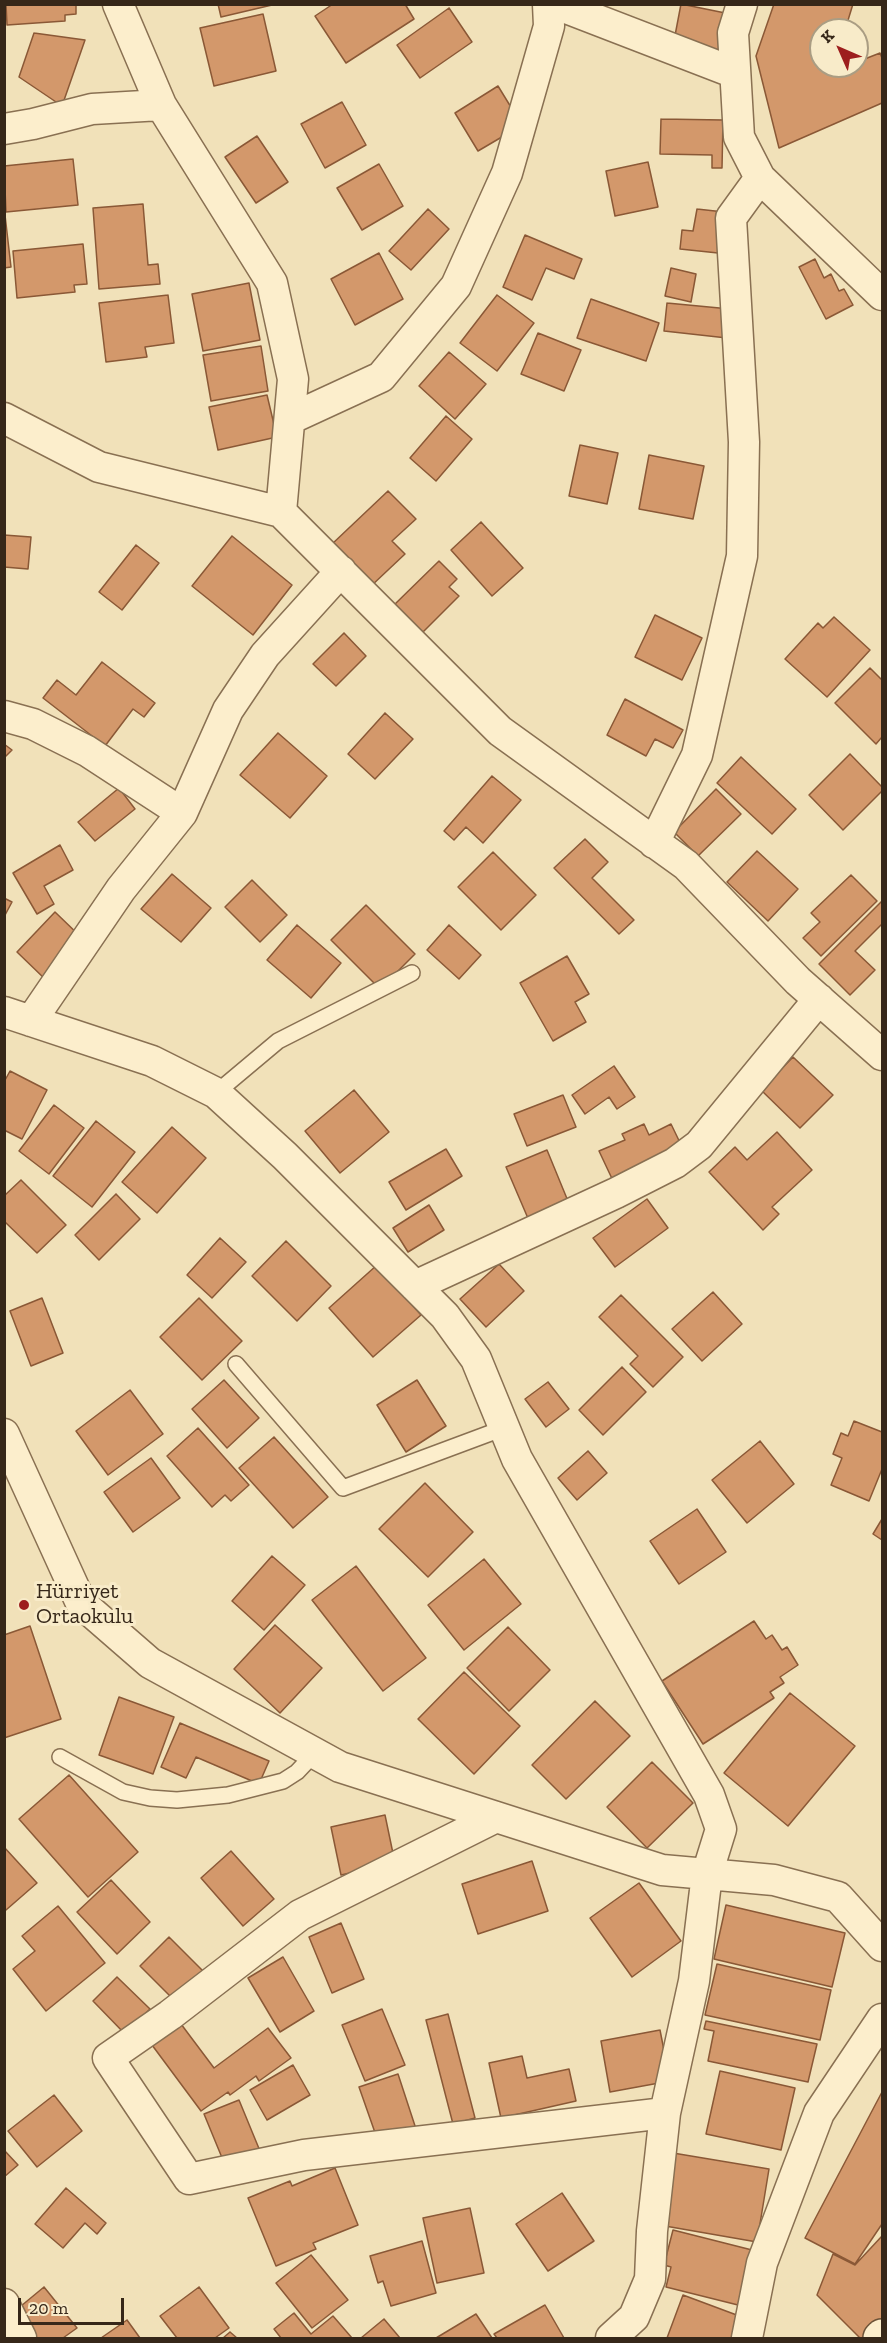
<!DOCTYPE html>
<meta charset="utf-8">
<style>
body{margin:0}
#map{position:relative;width:887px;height:2343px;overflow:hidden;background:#f1e1b9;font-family:"Zilla Slab",serif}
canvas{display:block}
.frame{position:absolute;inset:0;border:6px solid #362719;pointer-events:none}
.north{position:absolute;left:809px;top:18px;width:60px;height:60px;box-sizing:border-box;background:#f8ebc9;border:2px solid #aa9d83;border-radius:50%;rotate:315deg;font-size:16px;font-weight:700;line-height:24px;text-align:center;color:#362719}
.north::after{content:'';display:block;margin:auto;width:21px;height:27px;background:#9d1e1d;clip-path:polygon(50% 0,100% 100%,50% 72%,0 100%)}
.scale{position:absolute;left:18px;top:2298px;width:106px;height:27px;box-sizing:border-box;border:3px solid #362719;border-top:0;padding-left:8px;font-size:18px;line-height:21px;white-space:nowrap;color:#362719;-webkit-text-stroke:4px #f8ebc9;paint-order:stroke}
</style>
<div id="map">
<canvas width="887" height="2343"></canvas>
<div class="frame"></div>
<div class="north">K</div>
<div class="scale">20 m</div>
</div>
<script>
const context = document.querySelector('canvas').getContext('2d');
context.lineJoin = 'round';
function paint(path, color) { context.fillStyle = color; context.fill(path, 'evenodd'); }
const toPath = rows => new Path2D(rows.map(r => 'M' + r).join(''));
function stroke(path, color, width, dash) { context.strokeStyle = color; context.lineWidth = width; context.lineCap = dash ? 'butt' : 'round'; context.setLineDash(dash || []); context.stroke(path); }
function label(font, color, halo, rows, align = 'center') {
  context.font = font + ' "Zilla Slab",serif'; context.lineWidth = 6; context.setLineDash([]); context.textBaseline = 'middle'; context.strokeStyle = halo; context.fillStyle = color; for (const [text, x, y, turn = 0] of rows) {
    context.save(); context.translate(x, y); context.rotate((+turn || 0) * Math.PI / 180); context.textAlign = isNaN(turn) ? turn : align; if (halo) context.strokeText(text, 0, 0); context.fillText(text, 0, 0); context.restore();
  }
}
const building = toPath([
 [6,4,76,4,76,14,65,15,65,21,7,25,6,4],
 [218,4,271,4,272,5,221,17,218,4],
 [333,4,405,4,414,19,346,63,315,16,333,4],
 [681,4,735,15,727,57,673,46,681,4],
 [774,4,853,4,845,30,821,30,821,66,831,66,834,72,849,66,857,66,857,62,880,53,882,58,882,103,779,148,756,56,774,4],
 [449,8,472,42,420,78,397,45,449,8],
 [263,14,276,71,214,86,200,28,263,14],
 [34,33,85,40,62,106,19,77,34,33],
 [498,86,517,117,512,131,478,151,455,113,498,86],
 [342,102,366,145,325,168,301,124,342,102],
 [661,119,723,120,722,168,712,168,712,155,660,154,661,119],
 [257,136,288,182,256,203,225,157,257,136],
 [73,159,78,205,6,212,4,166,73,159],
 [648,162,658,207,615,216,606,171,648,162],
 [379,164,403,206,362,230,337,188,379,164],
 [143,204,148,265,158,264,160,284,99,289,93,208,143,204],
 [428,209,449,229,411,270,389,251,428,209],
 [697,209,724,212,718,253,680,249,682,230,693,231,697,209],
 [5,215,11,267,4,268,4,215,5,215],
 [525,235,582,259,574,279,546,268,532,300,503,287,525,235],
 [83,244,87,284,74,285,75,292,17,298,13,251,83,244],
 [379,253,403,299,355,325,331,279,379,253],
 [815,259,824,278,831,274,839,291,844,289,853,305,826,319,799,267,815,259],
 [671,268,696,274,691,302,665,296,671,268],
 [249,283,260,340,203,351,192,294,249,283],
 [168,295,174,343,145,347,147,357,106,362,99,303,168,295],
 [497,295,534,323,497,371,460,343,497,295],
 [591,299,659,323,646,361,577,338,591,299],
 [667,303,730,309,727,338,664,331,667,303],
 [538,333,581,350,564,391,521,374,538,333],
 [261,346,268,391,211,401,203,355,261,346],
 [449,352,486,384,455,419,419,386,449,352],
 [267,395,277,437,218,450,209,407,267,395],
 [446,416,472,439,436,481,410,458,446,416],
 [580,445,618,453,607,504,569,496,580,445],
 [649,455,704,466,693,519,639,509,649,455],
 [388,491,416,519,392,541,405,554,370,587,331,545,388,491],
 [481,522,523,568,492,596,451,550,481,522],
 [4,535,31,537,28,569,4,567,4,535],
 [232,536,292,585,253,635,192,586,232,536],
 [136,545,159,563,122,610,99,592,136,545],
 [439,561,457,579,449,587,459,596,422,633,394,605,439,561],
 [655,615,702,638,682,680,635,657,655,615],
 [834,617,870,650,827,697,785,659,818,623,823,628,834,617],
 [344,633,366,656,336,686,313,664,344,633],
 [102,662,155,703,144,717,133,709,105,746,43,698,57,680,76,695,102,662],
 [870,668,882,680,882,737,876,744,835,703,870,668],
 [625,699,683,730,673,748,655,739,646,756,607,735,625,699],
 [385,713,413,739,375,779,348,754,385,713],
 [278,733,327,776,290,818,240,775,278,733],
 [4,744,12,750,4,758,4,744],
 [850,754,882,787,882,791,843,830,809,795,850,754],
 [741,757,796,809,772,834,717,783,741,757],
 [492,776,521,800,483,843,466,827,454,840,444,831,492,776],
 [119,788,135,809,95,841,78,822,119,788],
 [716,789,741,814,698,856,674,832,716,789],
 [585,839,608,862,592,878,634,920,619,934,554,868,585,839],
 [60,845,73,870,44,886,54,904,37,914,13,873,60,845],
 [757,851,798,889,768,921,727,882,757,851],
 [493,852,536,895,501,930,458,887,493,852],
 [172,874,211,908,181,942,141,909,172,874],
 [851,875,877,901,821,956,803,938,820,922,811,913,851,875],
 [252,880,287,915,260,942,225,907,252,880],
 [4,898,12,902,4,917,4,898],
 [882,901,882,924,855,951,875,970,850,995,819,964,882,901],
 [366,905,415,954,380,989,331,940,366,905],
 [55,912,84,940,46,980,17,952,55,912],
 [297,925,341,963,311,998,267,960,297,925],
 [449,925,481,955,459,979,427,950,449,925],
 [567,956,589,994,575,1002,586,1022,553,1041,520,983,567,956],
 [793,1057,833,1095,800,1128,761,1090,793,1057],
 [614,1066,635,1097,617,1109,609,1097,585,1114,572,1095,614,1066],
 [10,1071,47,1090,22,1139,4,1130,4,1082,10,1071],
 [354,1090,389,1132,340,1173,305,1131,354,1090],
 [563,1095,576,1127,527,1146,514,1114,563,1095],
 [54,1105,84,1128,49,1174,19,1151,54,1105],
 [96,1121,135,1152,92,1207,53,1176,96,1121],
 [644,1124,649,1135,671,1124,685,1153,615,1185,599,1151,625,1140,622,1134,644,1124],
 [172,1127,206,1158,157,1213,122,1182,172,1127],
 [777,1132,812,1170,772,1207,779,1214,763,1230,709,1172,735,1147,747,1160,777,1132],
 [446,1149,462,1176,406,1210,389,1182,446,1149],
 [547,1150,570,1206,530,1223,506,1167,547,1150],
 [21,1180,66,1225,37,1253,4,1221,4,1196,21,1180],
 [116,1194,140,1219,99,1260,75,1235,116,1194],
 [647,1199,668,1228,615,1267,593,1238,647,1199],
 [429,1205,444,1230,408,1252,393,1228,429,1205],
 [220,1238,246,1262,212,1298,187,1275,220,1238],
 [286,1241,331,1286,297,1321,252,1276,286,1241],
 [499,1264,524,1291,486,1327,460,1299,499,1264],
 [377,1265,421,1315,373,1357,329,1308,377,1265],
 [713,1292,742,1324,702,1361,672,1329,713,1292],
 [621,1295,683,1357,653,1387,630,1364,638,1356,599,1317,621,1295],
 [42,1298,63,1353,31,1366,10,1311,42,1298],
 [199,1298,242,1341,202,1380,160,1337,199,1298],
 [622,1367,646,1392,603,1435,579,1410,622,1367],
 [224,1380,259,1418,227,1448,192,1409,224,1380],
 [417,1380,446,1426,406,1452,377,1405,417,1380],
 [548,1382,569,1409,546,1427,525,1399,548,1382],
 [130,1390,163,1434,108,1475,76,1431,130,1390],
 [854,1421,882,1432,882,1469,869,1501,831,1485,842,1458,833,1454,841,1433,848,1436,854,1421],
 [198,1428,249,1485,231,1501,225,1495,212,1507,167,1456,198,1428],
 [274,1437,328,1497,293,1528,239,1468,274,1437],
 [760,1441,794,1484,747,1523,712,1480,760,1441],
 [588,1451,607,1473,577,1500,558,1478,588,1451],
 [151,1458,180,1498,133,1532,104,1492,151,1458],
 [425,1483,473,1532,428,1577,379,1529,425,1483],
 [697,1509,726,1552,679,1584,650,1541,697,1509],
 [882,1519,882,1540,873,1534,882,1519],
 [272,1556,305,1585,264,1630,232,1601,272,1556],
 [484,1559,521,1604,464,1650,428,1605,484,1559],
 [356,1566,426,1658,383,1691,312,1600,356,1566],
 [754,1621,766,1639,772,1635,782,1650,787,1647,798,1665,780,1677,784,1683,770,1692,774,1698,703,1744,662,1681,754,1621],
 [275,1625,322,1668,280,1713,234,1669,275,1625],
 [30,1626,61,1719,4,1738,4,1635,30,1626],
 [508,1627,550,1670,509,1711,467,1668,508,1627],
 [464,1672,520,1726,474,1774,418,1719,464,1672],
 [790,1693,855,1746,788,1826,724,1773,790,1693],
 [119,1697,174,1717,153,1774,99,1755,119,1697],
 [595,1701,630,1736,566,1799,532,1765,595,1701],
 [180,1723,269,1761,259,1784,196,1757,186,1778,161,1767,180,1723],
 [652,1762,693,1803,647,1848,607,1807,652,1762],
 [69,1775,138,1852,88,1897,19,1819,69,1775],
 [385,1815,395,1863,341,1875,331,1827,385,1815],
 [4,1847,37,1883,6,1910,4,1908,4,1847],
 [231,1851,274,1899,243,1926,201,1878,231,1851],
 [532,1861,548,1911,478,1934,462,1884,532,1861],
 [111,1880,150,1922,117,1954,77,1912,111,1880],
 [639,1883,681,1941,632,1977,590,1918,639,1883],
 [726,1905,845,1933,832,1987,714,1959,726,1905],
 [58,1906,105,1963,46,2011,13,1969,35,1951,22,1936,58,1906],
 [341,1923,364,1979,332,1993,309,1937,341,1923],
 [169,1937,208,1976,179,2005,140,1966,169,1937],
 [283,1957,314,2011,280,2032,248,1978,283,1957],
 [717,1964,831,1990,820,2040,705,2015,717,1964],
 [117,1977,150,2009,125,2034,93,2001,117,1977],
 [382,2009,405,2065,365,2081,342,2025,382,2009],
 [448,2014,475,2118,453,2124,426,2020,448,2014],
 [706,2021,817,2044,808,2082,708,2061,714,2031,704,2029,706,2021],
 [181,2024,214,2068,268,2028,291,2058,259,2081,256,2076,230,2095,228,2092,201,2111,152,2045,181,2024],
 [660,2030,670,2081,610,2092,601,2041,660,2030],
 [522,2056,527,2078,569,2069,576,2101,501,2118,489,2063,522,2056],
 [293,2065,310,2095,267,2120,250,2090,293,2065],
 [720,2071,795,2088,781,2150,706,2134,720,2071],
 [398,2074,417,2132,379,2144,359,2087,398,2074],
 [882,2092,882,2224,855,2264,805,2238,882,2092],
 [54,2095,82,2131,37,2167,8,2131,54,2095],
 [239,2100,260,2151,225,2165,204,2114,239,2100],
 [4,2150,18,2165,4,2177,4,2150],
 [673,2153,769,2169,757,2242,665,2226,673,2153],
 [335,2168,358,2225,313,2243,316,2249,276,2266,248,2198,290,2181,292,2186,335,2168],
 [66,2188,106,2223,97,2234,85,2223,63,2248,35,2224,66,2188],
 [562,2193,594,2241,548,2271,516,2224,562,2193],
 [470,2208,484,2273,437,2283,423,2218,470,2208],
 [673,2230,752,2250,738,2305,666,2287,671,2267,664,2265,673,2230],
 [882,2236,882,2319,863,2338,860,2338,817,2295,833,2254,855,2265,882,2236],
 [422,2241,436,2293,391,2306,383,2281,378,2283,370,2256,422,2241],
 [311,2255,348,2300,312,2328,276,2283,311,2255],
 [44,2287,77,2328,63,2338,37,2338,15,2311,44,2287],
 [199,2287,229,2328,215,2338,177,2338,160,2316,199,2287],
 [683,2295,742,2317,733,2338,667,2338,683,2295],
 [545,2305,564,2338,497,2338,494,2334,545,2305],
 [294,2313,311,2334,333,2316,352,2338,281,2338,274,2329,294,2313],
 [476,2314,492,2338,436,2338,476,2314],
 [384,2319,400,2338,361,2338,384,2319],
 [127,2320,140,2338,101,2338,127,2320],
 [230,2332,237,2338,223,2338,230,2332]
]);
paint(building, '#d3986b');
stroke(building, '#8a5836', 1.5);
const service = toPath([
 [216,1093,278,1041,412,973],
 [236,1364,343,1488,504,1428],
 [60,1757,123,1792,150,1798,177,1800,228,1795,283,1781,297,1772,314,1754]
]);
const minor = toPath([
 [118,4,161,105,272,283,293,379,281,512],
 [556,4,735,73],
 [742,4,733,33,739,137,760,178,882,295],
 [4,129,33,124,92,109,161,105],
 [4,418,99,467,281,512,500,731,686,865,798,981,882,1055],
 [290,419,381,377,456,286,507,173,549,26,548,4],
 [4,716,33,724,87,751,182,813],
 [654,843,697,755,742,556,744,442,731,218,760,178],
 [4,1012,152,1061,216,1093,285,1156,445,1316,476,1359,517,1459,709,1795,721,1829,707,1874,694,1981,665,2113,652,2231,650,2279,634,2317,611,2338],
 [31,1021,121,889,182,813,228,710,265,655,341,571],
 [415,1286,616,1193,675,1163,699,1145,819,999],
 [4,1434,81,1603,150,1663,340,1767,662,1870,774,1880,838,1897,882,1946],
 [496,1817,300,1915,170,2015,108,2058,189,2179,304,2155,665,2113],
 [4,2304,21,2338],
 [747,2338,762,2263,819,2113,882,2019]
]);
const secondary = toPath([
 [880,2338,882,2336]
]);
stroke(service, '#897052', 18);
stroke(minor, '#897052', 33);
stroke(secondary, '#6a5136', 36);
stroke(service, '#fceecc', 15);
stroke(minor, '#fceecc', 30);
stroke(secondary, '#fceecc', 33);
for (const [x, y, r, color] of [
 [24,1605,6,"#9d1e1d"]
]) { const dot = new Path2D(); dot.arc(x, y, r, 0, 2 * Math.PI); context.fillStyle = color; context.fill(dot); stroke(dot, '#f8ebc9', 2); }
label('22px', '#362719', '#f8ebc9', [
 ["Hürriyet",36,1592],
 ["Ortaokulu",36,1617]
], 'left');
</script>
